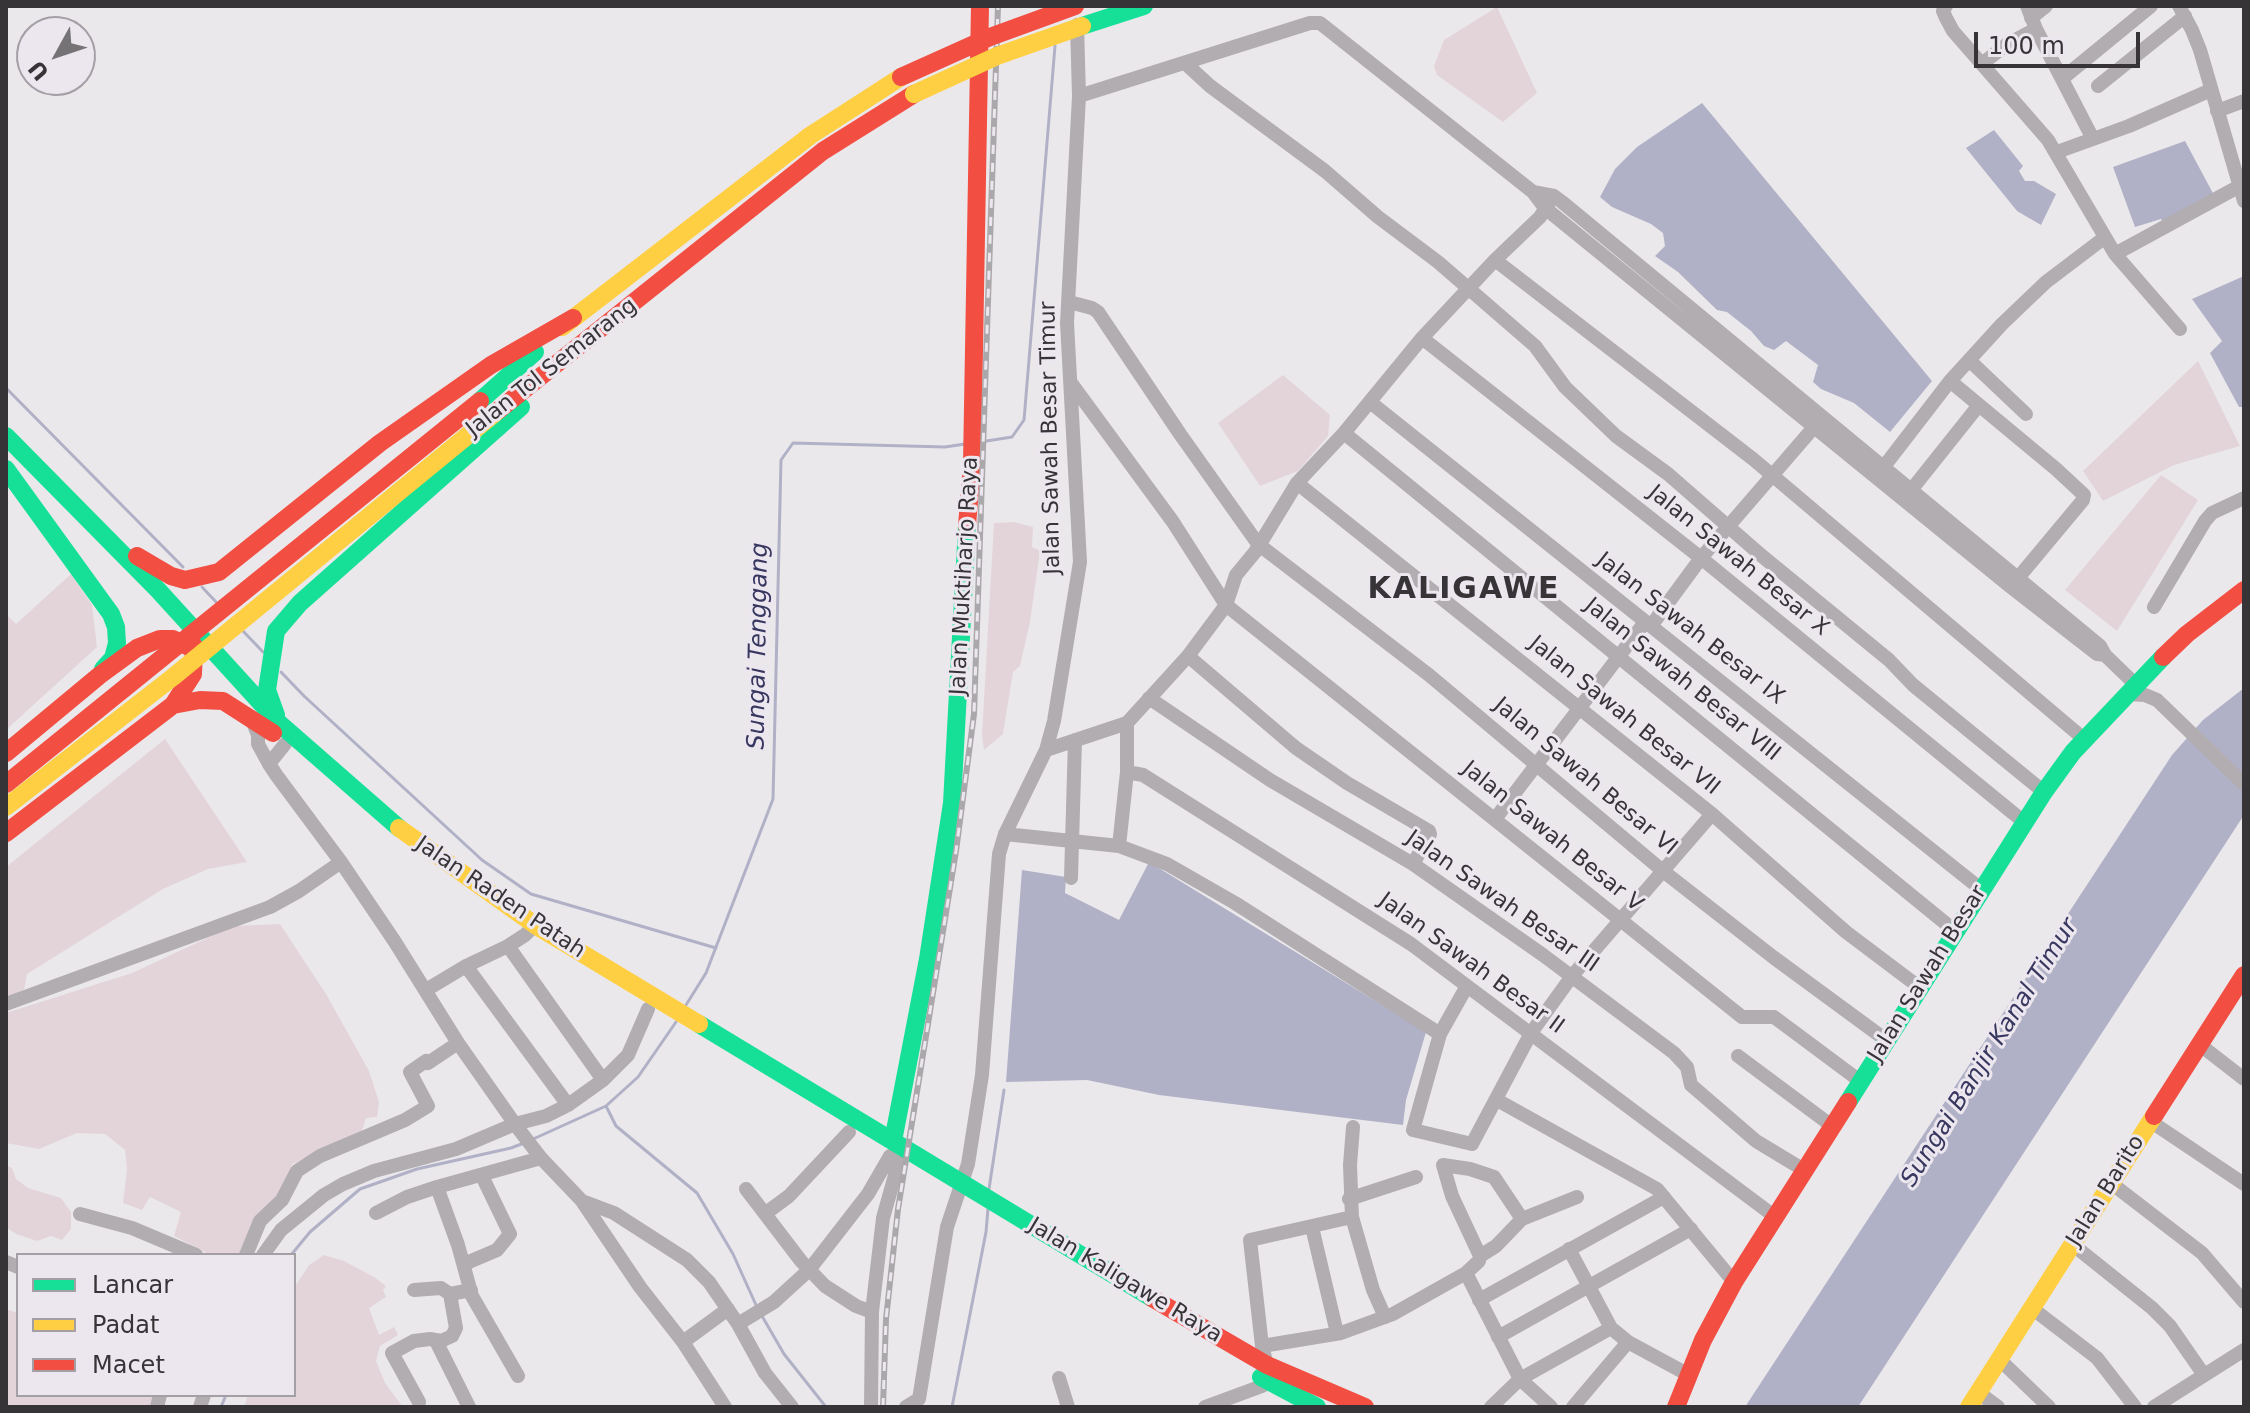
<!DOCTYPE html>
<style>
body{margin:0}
#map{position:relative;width:2250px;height:1413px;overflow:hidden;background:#ebe8ec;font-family:"DejaVu Sans",sans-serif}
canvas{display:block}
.frame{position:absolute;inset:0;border:8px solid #363437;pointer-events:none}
.legend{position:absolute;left:16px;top:1253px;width:280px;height:144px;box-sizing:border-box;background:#ece6ee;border:2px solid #a39fa5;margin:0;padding:10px 14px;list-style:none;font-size:24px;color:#363437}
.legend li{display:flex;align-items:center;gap:16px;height:40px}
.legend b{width:40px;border:2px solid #a39fa5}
.north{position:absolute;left:16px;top:16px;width:80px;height:80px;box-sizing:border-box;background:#ece6ee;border:2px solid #a39fa5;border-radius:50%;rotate:230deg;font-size:22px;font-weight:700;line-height:32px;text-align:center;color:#363437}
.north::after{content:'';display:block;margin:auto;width:28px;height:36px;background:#757376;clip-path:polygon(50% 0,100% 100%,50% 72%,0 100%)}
.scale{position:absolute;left:1974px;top:32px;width:166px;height:36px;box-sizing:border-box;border:4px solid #363437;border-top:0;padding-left:10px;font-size:24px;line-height:28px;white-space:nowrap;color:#363437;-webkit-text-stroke:6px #ece6ee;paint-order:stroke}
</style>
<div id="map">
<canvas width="2250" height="1413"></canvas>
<div class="frame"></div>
<ul class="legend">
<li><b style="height:10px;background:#16e098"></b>Lancar</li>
<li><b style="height:10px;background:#ffcf43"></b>Padat</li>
<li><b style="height:10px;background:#f24e42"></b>Macet</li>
</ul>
<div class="north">U</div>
<div class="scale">100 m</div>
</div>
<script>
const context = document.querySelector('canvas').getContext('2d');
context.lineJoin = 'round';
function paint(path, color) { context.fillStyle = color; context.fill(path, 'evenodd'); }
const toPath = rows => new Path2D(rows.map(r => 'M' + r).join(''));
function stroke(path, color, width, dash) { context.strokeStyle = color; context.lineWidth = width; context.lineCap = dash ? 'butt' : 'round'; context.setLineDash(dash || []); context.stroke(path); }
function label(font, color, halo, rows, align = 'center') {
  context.font = font + ' "DejaVu Sans",sans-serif'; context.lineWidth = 6; context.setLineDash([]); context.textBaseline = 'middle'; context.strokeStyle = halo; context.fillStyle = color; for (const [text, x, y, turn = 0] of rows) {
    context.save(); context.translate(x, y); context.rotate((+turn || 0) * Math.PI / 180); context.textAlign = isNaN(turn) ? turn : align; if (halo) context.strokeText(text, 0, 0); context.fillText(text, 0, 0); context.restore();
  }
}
paint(toPath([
 [1497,7,1537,93,1503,122,1437,75,1434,66,1444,40],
 [2198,361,2240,446,2174,465,2103,501,2083,471],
 [1283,375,1330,415,1328,436,1298,471,1260,486,1218,423],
 [2161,475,2198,500,2117,631,2065,590],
 [1014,522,1033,527,1032,547,1040,551,1030,622,1020,666,1013,672,1003,734,984,750,982,735,994,523],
 [71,574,92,605,97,647,6,730,6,614,16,624],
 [165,739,247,862,208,869,163,889,27,974,24,990,6,998,6,867],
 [280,924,326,994,369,1071,379,1102,377,1117,366,1118,361,1134,292,1164,284,1189,252,1223,239,1255,211,1255,174,1236,181,1212,150,1197,142,1210,123,1203,127,1169,125,1150,105,1134,77,1133,39,1149,6,1143,6,1013,132,973,233,926],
 [6,1165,12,1168,16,1179,28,1188,61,1198,71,1212,71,1229,62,1240,51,1236,37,1241,16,1234,6,1227],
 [324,1255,344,1261,374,1277,386,1286,383,1290,386,1297,369,1308,379,1335,394,1327,398,1335,380,1346,376,1361,385,1383,403,1407,244,1407,248,1395,294,1395,294,1288,309,1265],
 [6,1309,18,1313,18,1395,155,1395,151,1407,6,1407]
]), '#e3d4da');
paint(toPath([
 [1702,103,1932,381,1890,432,1854,403,1821,389,1813,382,1818,365,1786,341,1774,350,1764,346,1751,331,1727,312,1717,310,1678,272,1655,256,1665,246,1663,233,1651,224,1612,207,1600,197,1615,169,1637,147],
 [1994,130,2023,166,2019,171,2025,181,2034,181,2056,194,2041,225,2017,211,1966,148],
 [2185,141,2215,197,2164,224,2161,219,2135,227,2113,167],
 [2244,276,2244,407,2239,407,2210,353,2222,341,2192,299],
 [2244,688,2244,815,1858,1407,1745,1407,2172,755,2203,720],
 [1149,862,1426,1032,1406,1100,1403,1125,1159,1095,1087,1080,1006,1082,1022,870,1066,877,1065,893,1119,920]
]), '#b0b1c6');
stroke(toPath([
 [6,388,183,567],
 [980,442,1012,437,1024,420,1055,46],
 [202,587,216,602],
 [243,631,263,652],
 [281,672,304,696,482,860,531,894,716,948],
 [686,1005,706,973,773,799,781,460,793,443,945,447,965,444],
 [606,1106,616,1126,697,1193,733,1254,756,1305],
 [531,1140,606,1106,638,1077,676,1022],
 [989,1189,1004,1090],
 [291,1255,310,1232,360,1189,417,1169,511,1148,524,1143],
 [762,1316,784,1354,826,1407],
 [221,1407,226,1395],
 [952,1407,986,1232,988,1209]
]), '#b0b1c6', 3);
stroke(toPath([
 [1946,6,1943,11,1946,18,1953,31,2048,140,2115,254,2180,329],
 [2027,6,2036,29,2093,139],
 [2179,6,2192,30,2200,50,2244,201],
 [2031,18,2046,6],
 [1077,25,1079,96],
 [1185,63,1210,86,1325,171,1378,217,1438,262,1535,346,1565,387,1616,436,1668,474,1762,556,1889,660,1913,685,2044,792],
 [1983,63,2006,45,2036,29],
 [2063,78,2151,6],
 [2098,86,2185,16],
 [2217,111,2244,101],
 [2057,152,2129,126,2211,90],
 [1533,192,1554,196,1562,202,2100,646,2105,655,2135,684],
 [2115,254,2238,187],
 [1495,260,1753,459,2084,739],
 [1069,302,1092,308,1098,312,1180,434,1258,544,1429,675,1663,871,1773,957,1886,1040],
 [1422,338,1701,558,2024,822],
 [1969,360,2026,414],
 [1950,381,2056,469,2084,495,2083,500,2013,584],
 [1071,383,1173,522,1226,605,1742,1017,1774,1017,1860,1081],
 [1370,402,1982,890],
 [1344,433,1955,931],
 [1879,473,1950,381,2002,324,2046,282,2104,238],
 [1297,483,1712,814,1846,932,1919,987],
 [1912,489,1979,405],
 [2154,607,2205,521,2212,513,2244,498],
 [1651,626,1701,558,1821,419],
 [1188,656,1296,748,1347,783,1429,831,1430,834,1413,864],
 [2126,694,2145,695,2157,700,2244,784],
 [1149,698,1270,780,1413,864,1543,955,1674,1053,1687,1067,1691,1085,1756,1141,1804,1170],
 [252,720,258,735,258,744,269,764],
 [285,744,269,764,277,776,341,862,395,942,458,1043,517,1127,541,1158,582,1201,614,1213,687,1260,709,1282,738,1324,765,1373,792,1407],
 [1046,750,1127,723,1188,656,1226,605,1236,575,1255,552,1297,483,1344,433,1422,338,1495,260,1540,217,1549,203],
 [1127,772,1143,775,1411,944,1774,1216],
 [1495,819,1645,622],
 [1005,834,1119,846,1167,864,1235,903,1440,1034],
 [1119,846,1127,772,1127,723],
 [1071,878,1075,740],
 [508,946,603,1080],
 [466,966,568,1105],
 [1467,986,1440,1034,1413,1130,1472,1144,1531,1033,1572,976,1712,814],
 [426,990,466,966,508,946,525,935,535,925],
 [6,1004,270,907,299,891,341,862],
 [2199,1044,2244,1079],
 [1738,1056,1832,1126],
 [1497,1100,1657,1189,1734,1282],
 [2150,1121,2244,1184],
 [1353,1127,1350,1165,1352,1217,1373,1290,1385,1317],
 [2111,1183,2202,1253,2244,1302],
 [437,1187,458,1245,472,1296,518,1376],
 [746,1189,801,1261,825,1286,856,1306,872,1312],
 [1349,1199,1416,1177],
 [582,1201,640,1287,683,1342,725,1407],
 [376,1213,407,1197,437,1187,541,1158],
 [766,1213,789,1196,849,1132],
 [80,1214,132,1228,196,1255],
 [1312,1227,1337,1333],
 [2072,1244,2152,1308,2170,1326,2204,1375],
 [1569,1249,1611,1328,1628,1342,1687,1374],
 [246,1255,260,1221,282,1200,297,1171,320,1156,405,1120,428,1106,410,1072,426,1061,428,1063,458,1043],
 [263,1255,281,1230,324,1195,343,1184,374,1171,456,1149,515,1124,546,1116,568,1105,603,1080,628,1055,648,1009],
 [1480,1256,1496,1246,1522,1219,1577,1197],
 [6,1262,18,1267],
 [464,1264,497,1250,510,1234,482,1176],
 [1466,1273,1520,1379,1551,1407],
 [414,1290,441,1288,450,1294],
 [1479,1300,1664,1197],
 [2033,1309,2097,1358,2135,1407],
 [738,1324,774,1302,809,1270,868,1194,890,1156],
 [1498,1337,1691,1229],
 [436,1341,469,1407],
 [683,1342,728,1309],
 [1262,1346,1250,1240,1352,1217],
 [2000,1360,2049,1407],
 [1059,1378,1068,1407],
 [1979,1393,1998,1407],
 [419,1402,392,1353,414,1341,430,1339,441,1341,452,1336,456,1328,450,1294,471,1290],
 [157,1407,160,1395],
 [200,1407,204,1395],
 [871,1407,872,1312,883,1218,899,1161],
 [906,1407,919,1399,947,1227,968,1164,982,1075,999,854,1005,834,1046,750,1054,721,1080,562,1067,323,1079,96,1310,23,1320,23,1533,192,1545,208,2011,587,2097,654,2105,655],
 [1205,1407,1262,1386,1267,1380,1267,1365,1262,1346,1341,1333,1393,1314,1466,1273,1479,1261,1480,1256,1452,1196,1443,1165,1470,1169,1494,1177,1522,1219],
 [1491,1407,1520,1379,1611,1328],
 [1573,1407,1628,1342],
 [2154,1407,2244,1350]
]), '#b1adb0', 14);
stroke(toPath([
 [1082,26,1144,6],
 [480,401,535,352],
 [6,436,158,590,280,724,399,828],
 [6,469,111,614,116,627,117,643,113,658,103,669],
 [276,715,267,690,276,631,300,603,521,407],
 [699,1024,1152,1298],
 [1848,1102,2044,792,2073,752,2163,657],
 [893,1141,928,959,952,803,967,526],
 [1261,1377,1317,1407]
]), '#16e098', 18);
stroke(toPath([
 [562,327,811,135,901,77],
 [399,828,535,925,699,1024],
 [1969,1407,2154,1116]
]), '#ffcf43', 18);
stroke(toPath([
 [495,413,823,151,914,94],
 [967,526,972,464,980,6],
 [137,556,171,576,185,580,219,572,380,443,491,365,573,318],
 [2163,657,2187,634,2244,590],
 [173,705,200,700,223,701,273,733],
 [6,753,100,675,137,648,160,639,173,639,195,650],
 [6,833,173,705,193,674,194,646],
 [2154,1116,2244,975],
 [1152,1298,1267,1365,1365,1407],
 [1676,1407,1703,1340,1734,1282,1848,1102]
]), '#f24e42', 18);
const rail = toPath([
 [883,1407,886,1319,898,1209,956,851,974,714,998,6]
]);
stroke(rail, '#aba8ab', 6);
stroke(rail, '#ece6ee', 3, [9]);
stroke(toPath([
 [914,94,997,56,1082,26],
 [6,807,173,677,495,413]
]), '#ffcf43', 18);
stroke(toPath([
 [901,77,990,37,1075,6],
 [6,784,480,401]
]), '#f24e42', 18);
label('22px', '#363437', '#ece6ee', [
 ["Jalan Tol Semarang",552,368,-38],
 ["Jalan Sawah Besar Timur",1051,438,-91],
 ["Jalan Sawah Besar X",1738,561,39],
 ["Jalan Muktiharjo Raya",965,576,-87],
 ["Jalan Sawah Besar IX",1690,629,38],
 ["Jalan Sawah Besar VIII",1682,680,39],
 ["Jalan Sawah Besar VII",1624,716,39],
 ["Jalan Sawah Besar VI",1585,777,40],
 ["Jalan Sawah Besar V",1552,837,39],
 ["Jalan Raden Patah",500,898,34],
 ["Jalan Sawah Besar III",1502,902,35],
 ["Jalan Sawah Besar II",1471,964,36],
 ["Jalan Sawah Besar",1928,974,-58],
 ["Jalan Barito",2106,1191,-58],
 ["Jalan Kaligawe Raya",1125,1281,31]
]);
label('italic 24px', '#373760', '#ece6ee', [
 ["Sungai Tenggang",759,646,-89],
 ["Sungai Banjir Kanal Timur",1990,1053,-58]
]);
context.letterSpacing = '2px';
label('bold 30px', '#363437', '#ece6ee', [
 ["KALIGAWE",1464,590]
]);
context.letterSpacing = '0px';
</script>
